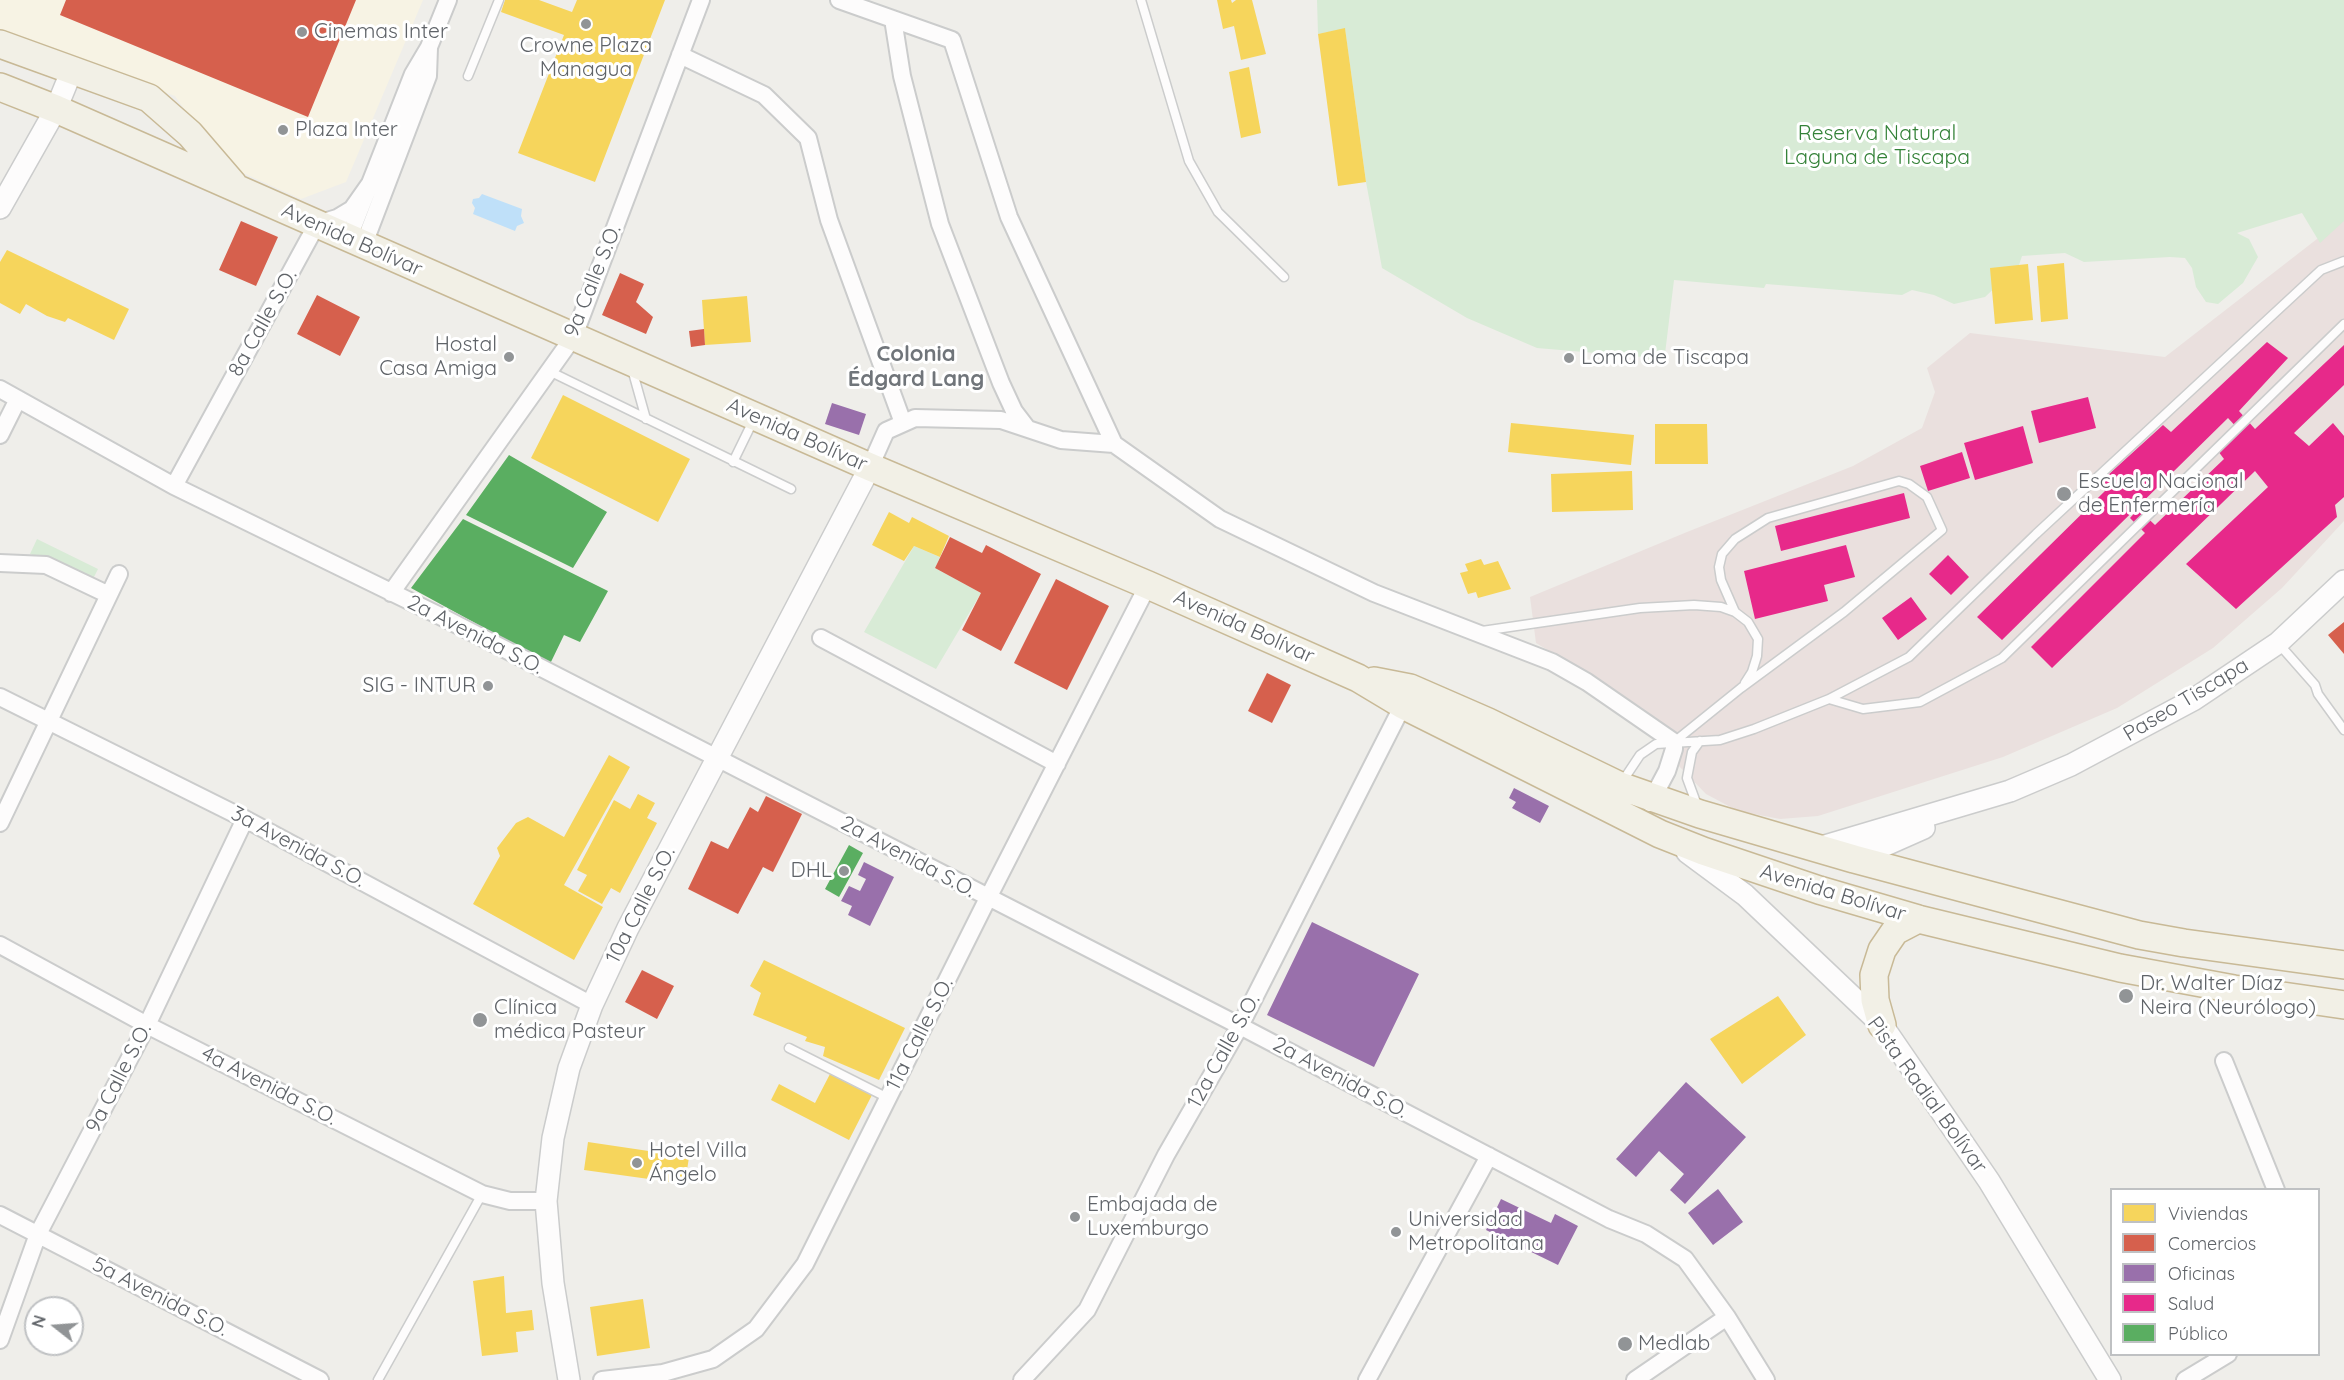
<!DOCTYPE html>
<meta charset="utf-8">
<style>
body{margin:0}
#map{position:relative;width:2344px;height:1380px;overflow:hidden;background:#efeeea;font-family:Quicksand,sans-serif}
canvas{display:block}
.legend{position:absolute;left:2110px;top:1188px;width:210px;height:168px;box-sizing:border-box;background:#fff;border:2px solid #bfc1c3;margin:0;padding:8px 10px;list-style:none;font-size:18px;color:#5f6368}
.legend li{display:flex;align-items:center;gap:12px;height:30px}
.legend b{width:30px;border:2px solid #bfc1c3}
.north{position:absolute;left:24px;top:1296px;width:60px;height:60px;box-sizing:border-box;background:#fff;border:2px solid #bfc1c3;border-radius:50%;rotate:287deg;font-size:16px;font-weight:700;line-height:24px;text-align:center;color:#5f6368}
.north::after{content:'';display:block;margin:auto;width:21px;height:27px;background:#919496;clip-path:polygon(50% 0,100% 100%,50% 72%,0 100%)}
</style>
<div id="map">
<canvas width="2344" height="1380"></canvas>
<ul class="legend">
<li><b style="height:16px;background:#f6d55c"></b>Viviendas</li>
<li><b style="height:16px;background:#d6604d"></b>Comercios</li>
<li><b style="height:16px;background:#9970ab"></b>Oficinas</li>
<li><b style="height:16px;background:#e7298a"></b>Salud</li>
<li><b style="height:16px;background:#5aae61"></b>Público</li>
</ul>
<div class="north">N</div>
</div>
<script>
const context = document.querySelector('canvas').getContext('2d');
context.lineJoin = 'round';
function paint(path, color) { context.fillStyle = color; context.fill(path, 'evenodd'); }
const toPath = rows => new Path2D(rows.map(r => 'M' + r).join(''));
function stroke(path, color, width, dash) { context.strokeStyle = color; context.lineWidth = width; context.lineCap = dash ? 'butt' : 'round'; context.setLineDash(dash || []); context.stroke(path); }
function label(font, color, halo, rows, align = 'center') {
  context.font = font + ' Quicksand,sans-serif'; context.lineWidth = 6; context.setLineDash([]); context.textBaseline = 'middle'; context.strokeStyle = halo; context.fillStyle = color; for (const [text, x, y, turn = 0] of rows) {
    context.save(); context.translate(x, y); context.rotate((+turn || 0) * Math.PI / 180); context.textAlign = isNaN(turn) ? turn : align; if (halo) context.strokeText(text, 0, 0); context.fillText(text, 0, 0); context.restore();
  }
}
paint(toPath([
 [0,0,423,0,346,182,301,199,223,164,175,96,0,30]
]), '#f7f3e4');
paint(toPath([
 [2344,218,2344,521,2282,588,2213,648,2117,708,2003,757,1818,816,1780,819,1738,811,1706,794,1644,730,1609,687,1536,643,1530,597,1687,532,1853,466,1922,428,1935,392,1927,368,1970,333,2165,357]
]), '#eae0de');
paint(toPath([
 [1317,0,2344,0,2344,221,2320,243,2302,213,2237,233,2249,239,2258,257,2243,283,2218,304,2206,302,2196,287,2192,268,2185,258,2170,257,2084,262,2065,253,2022,256,2019,265,1985,297,1954,304,1934,295,1912,290,1902,295,1766,284,1764,288,1674,280,1664,362,1643,357,1537,348,1467,318,1382,268,1366,182,1345,29,1318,34],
 [37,539,98,569,91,583,30,554],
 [914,546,940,557,935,568,981,593,936,669,864,632]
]), '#d8ebd6');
paint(toPath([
 [482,194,522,209,521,216,524,223,517,226,515,231,473,214,475,208,472,203,473,199,479,198]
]), '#bfe0f9');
paint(toPath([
 [505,0,539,0,572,12,577,0,665,0,595,182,518,153,564,35,501,12],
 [1217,0,1231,0,1232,3,1236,0,1252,0,1266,54,1241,60,1234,26,1223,29],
 [1345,28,1366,182,1338,186,1318,34],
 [1249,67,1261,133,1241,138,1229,72],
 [7,250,129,309,114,340,68,318,65,322,47,316,26,304,20,314,0,303,0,262],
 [2064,263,2068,319,2041,322,2037,266],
 [2028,264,2033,320,1995,324,1990,268],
 [747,296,751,342,705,345,702,300],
 [563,395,690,459,658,522,531,458],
 [1511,423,1634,435,1631,465,1508,452],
 [1655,424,1707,424,1708,464,1655,464],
 [1632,471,1633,510,1552,512,1551,474],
 [889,512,909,523,912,517,949,536,940,557,914,546,904,561,872,545],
 [1481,559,1484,565,1498,561,1511,589,1478,598,1476,592,1468,594,1460,573,1468,571,1465,564],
 [609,755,630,767,564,885,603,907,574,960,473,904,500,856,497,848,516,823,528,817,564,837],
 [638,794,655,803,647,818,657,823,620,893,611,888,602,904,578,891,587,875,577,870,614,800,630,809],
 [764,960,905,1028,879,1080,823,1056,825,1047,805,1041,807,1037,753,1015,761,993,750,986],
 [1778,996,1806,1035,1742,1084,1710,1039],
 [830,1074,872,1095,849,1140,771,1100,779,1084,815,1103],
 [588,1142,689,1157,685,1184,584,1170],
 [504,1276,506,1313,532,1310,534,1330,516,1332,518,1352,482,1356,473,1281],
 [643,1299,650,1348,597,1356,590,1307]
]), '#f6d55c');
paint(toPath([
 [66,0,356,0,308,117,60,15],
 [241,221,278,237,256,286,219,270],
 [620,273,644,284,636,302,653,317,646,334,602,315],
 [317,295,360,317,340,356,297,334],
 [704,329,705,345,691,347,689,331],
 [950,537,982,553,986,545,1041,574,1001,651,962,630,981,593,935,568],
 [1056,579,1109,606,1067,690,1014,663],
 [2344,622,2344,654,2328,635],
 [1267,673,1291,685,1272,723,1248,711],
 [766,796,802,814,773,872,763,867,738,914,688,889,711,841,728,849,750,807,758,812],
 [642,970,674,986,657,1019,625,1002]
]), '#d6604d');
paint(toPath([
 [832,403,866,414,859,435,825,424],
 [1514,788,1549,806,1540,823,1512,808,1516,802,1509,798],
 [864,862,894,877,870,926,848,915,852,906,841,901,849,886,860,891,866,879,858,875],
 [1312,922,1419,974,1374,1067,1267,1015],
 [1686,1082,1746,1137,1685,1204,1670,1190,1684,1174,1659,1151,1636,1177,1616,1159],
 [1718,1189,1743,1222,1713,1245,1688,1213],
 [1501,1199,1551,1223,1555,1214,1578,1226,1558,1265,1486,1230]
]), '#9970ab');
paint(toPath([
 [2267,342,2288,358,2239,411,2255,429,2344,345,2344,385,2294,433,2309,446,2333,423,2344,436,2344,497,2335,505,2337,517,2236,609,2186,564,2268,487,2255,471,2052,668,2031,647,2145,533,2130,518,2138,509,2155,525,2224,459,2218,451,2239,430,2228,418,2002,640,1977,617,2105,491,2097,485,2163,425,2171,432],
 [2088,397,2096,428,2039,443,2031,411],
 [2023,426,2033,463,1975,480,1964,443],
 [1962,452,1970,478,1928,491,1920,466],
 [1904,493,1910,518,1781,551,1775,526],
 [1846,545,1855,577,1824,585,1828,601,1755,619,1744,571],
 [1948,555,1969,577,1951,595,1929,574],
 [1911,597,1927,619,1898,640,1882,618]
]), '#e7298a');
paint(toPath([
 [509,455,607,512,573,568,466,515],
 [463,519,608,591,580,642,564,635,550,664,411,588],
 [849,845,863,853,839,897,825,889]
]), '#5aae61');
const service = toPath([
 [1141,0,1189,161,1218,212,1284,277],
 [468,76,499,0],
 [632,369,646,419],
 [549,371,791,489],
 [733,462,754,419],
 [1482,631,1640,608,1694,605,1721,607,1735,612,1748,622,1758,639,1757,656,1752,672,1745,683],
 [2278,643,2315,685,2318,694,2344,730],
 [1829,699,1909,657,2036,534,2321,270,2344,261],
 [1674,742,1741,688,1844,612,1942,530,1927,497,1909,484,1899,481,1768,518,1735,539,1722,554,1719,567,1721,580,1735,612],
 [1622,782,1640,755,1656,744,1720,740,1754,729,1829,699,1863,709,1920,702,2002,658,2344,324],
 [1698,808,1687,778,1692,752,1700,741],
 [789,1048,888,1098],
 [378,1380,482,1194]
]);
const minor = toPath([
 [839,0,952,40,1009,217,1114,444],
 [893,19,902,76,940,224,1001,383,1014,411,1027,428],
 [680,55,764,95,808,138,829,220,903,423],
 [349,237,413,74,429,47,448,0],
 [364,244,428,76,429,48],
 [0,389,174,486,438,615,1240,1026,1609,1219,1646,1234,1685,1259,1727,1317,1766,1380],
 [0,435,18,399],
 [870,467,886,431,915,418,1001,420,1061,440,1114,444,1220,519,1374,593,1552,662,1587,682,1674,742,1674,749,1667,771,1650,803],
 [174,486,317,224,337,218,352,209,371,182],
 [0,563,46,565,109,595],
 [391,593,574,336,701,0],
 [821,638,1057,764],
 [0,697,245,819,592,1005],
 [0,823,119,574],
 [0,945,147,1025,482,1194,510,1201,546,1201],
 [2224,1061,2276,1190],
 [0,1215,320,1380],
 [0,1340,38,1234,147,1025,245,819],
 [602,1380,663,1373,713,1359,756,1329,805,1264,988,898,1148,585],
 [1022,1380,1087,1310,1166,1155,1240,1026,1403,705],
 [1367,1380,1489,1156],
 [1635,1380,1727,1317],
 [2185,1380,2228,1354]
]);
const tertiary = toPath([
 [0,208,56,109,72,70],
 [1818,848,2010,791,2071,765,2193,700,2278,643,2344,581],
 [1687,852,1745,895,1882,1025,1989,1181,2110,1380],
 [1854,859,1924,828],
 [569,1380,553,1283,546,1201,553,1138,569,1068,592,1005,628,928,870,467]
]);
const trunk = toPath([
 [0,44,149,98,190,134,233,184],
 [0,87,56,109,870,467,1148,585,1358,678,1403,705,1533,770,1660,834,1703,851,1819,890,1918,919,2120,968,2234,989,2344,1005],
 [1374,681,1410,688,1488,722,1620,786,1700,814,1854,859,2139,935,2184,943,2344,965],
 [1882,1025,1875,1000,1874,975,1882,950,1895,931,1918,919]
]);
stroke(service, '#cbcccc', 11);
stroke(minor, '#cbcccc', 20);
stroke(tertiary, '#cbcccc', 24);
stroke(trunk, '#c8b996', 30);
stroke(service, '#fdfcfc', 8);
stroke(minor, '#fdfcfc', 16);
stroke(tertiary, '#fdfcfc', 21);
stroke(trunk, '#f2f0e6', 27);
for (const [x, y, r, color] of [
 [586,24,6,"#919496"],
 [302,32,6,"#919496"],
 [283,130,6,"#919496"],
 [509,357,6,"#919496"],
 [1569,358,6,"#919496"],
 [2064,494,8,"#919496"],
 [488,686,6,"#919496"],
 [844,871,6,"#919496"],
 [2126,996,8,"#919496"],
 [480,1020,8,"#919496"],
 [637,1163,6,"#919496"],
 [1075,1217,6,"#919496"],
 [1396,1232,6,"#919496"],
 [1625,1344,8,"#919496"]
]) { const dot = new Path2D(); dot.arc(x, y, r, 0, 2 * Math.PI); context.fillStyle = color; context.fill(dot); stroke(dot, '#fff', 2); }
label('21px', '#5f6368', '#fff', [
 ["Cinemas Inter",314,32],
 ["Crowne Plaza",586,46,"center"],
 ["Managua",586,70,"center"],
 ["Plaza Inter",295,130],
 ["Hostal",497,345,"right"],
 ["Casa Amiga",497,369,"right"],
 ["Loma de Tiscapa",1581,358],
 ["Escuela Nacional",2078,482],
 ["de Enfermería",2078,506],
 ["SIG - INTUR",476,686,"right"],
 ["DHL",832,871,"right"],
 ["Dr. Walter Díaz",2140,984],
 ["Neira (Neurólogo)",2140,1008],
 ["Clínica",494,1008],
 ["médica Pasteur",494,1032],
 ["Hotel Villa",649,1151],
 ["Ángelo",649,1175],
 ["Embajada de",1087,1205],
 ["Luxemburgo",1087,1229],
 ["Universidad",1408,1220],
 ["Metropolitana",1408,1244],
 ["Medlab",1638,1344]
], 'left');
label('21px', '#348238', '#fff', [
 ["Reserva Natural",1877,134],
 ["Laguna de Tiscapa",1877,158]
]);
label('21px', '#5f6368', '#fff', [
 ["Avenida Bolívar",352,240,24],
 ["9a Calle S.O.",593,281,-68],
 ["8a Calle S.O.",263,323,-61],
 ["Avenida Bolívar",797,435,24],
 ["Avenida Bolívar",1244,627,24],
 ["2a Avenida S.O.",475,635,27],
 ["Paseo Tiscapa",2186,700,-31],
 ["3a Avenida S.O.",298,847,28],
 ["2a Avenida S.O.",908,857,28],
 ["Avenida Bolívar",1833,893,17],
 ["10a Calle S.O.",641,905,-63],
 ["11a Calle S.O.",920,1034,-63],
 ["12a Calle S.O.",1224,1051,-61],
 ["9a Calle S.O.",119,1078,-63],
 ["2a Avenida S.O.",1340,1078,28],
 ["4a Avenida S.O.",269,1086,27],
 ["Pista Radial Bolívar",1927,1095,54],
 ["5a Avenida S.O.",160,1297,27]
]);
label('bold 22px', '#70757a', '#fff', [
 ["Colonia",916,354],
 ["Édgard Lang",916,379]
]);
</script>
